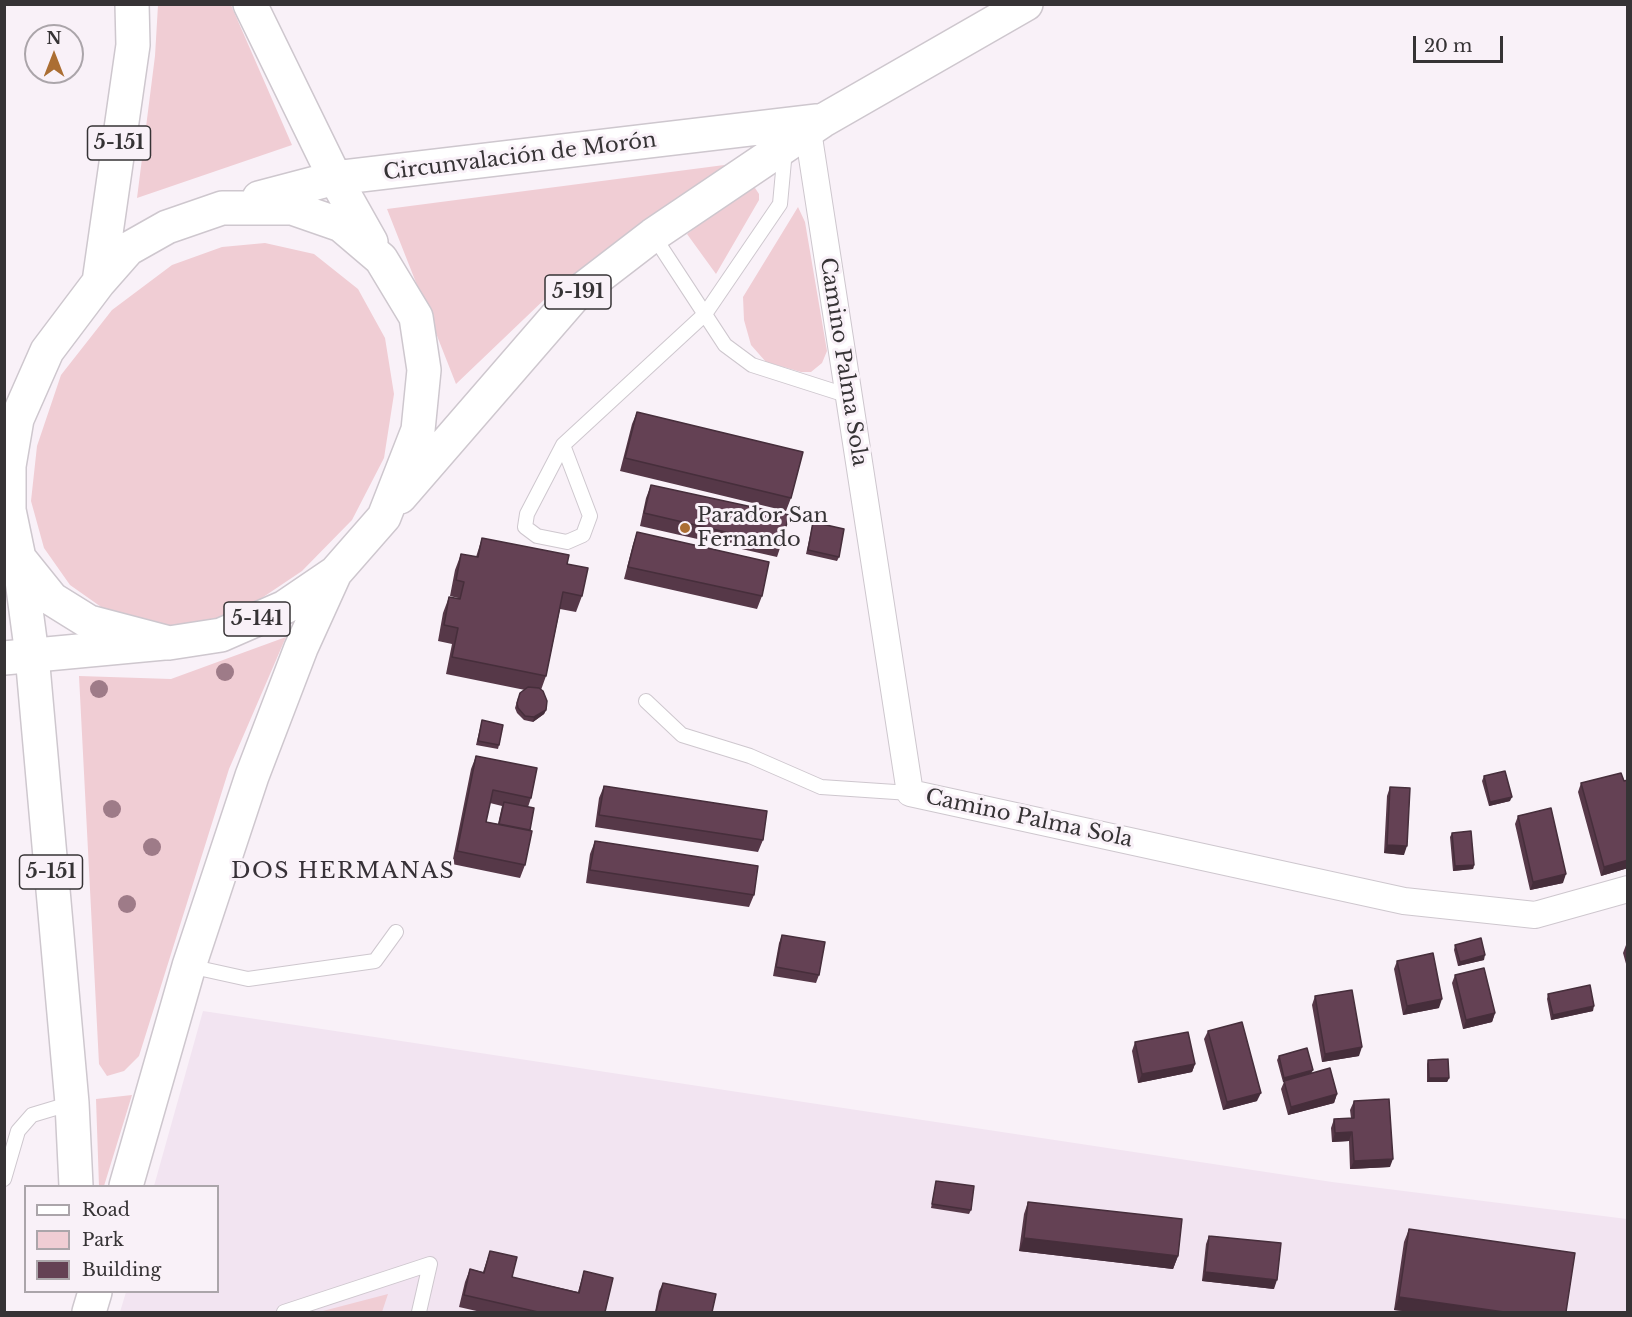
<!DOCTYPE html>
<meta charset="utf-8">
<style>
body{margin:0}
#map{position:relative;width:1632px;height:1317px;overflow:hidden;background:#f9f1f8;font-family:"Libre Baskerville",serif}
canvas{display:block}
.frame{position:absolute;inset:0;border:6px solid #363335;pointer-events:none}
.legend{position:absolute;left:24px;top:1185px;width:195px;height:108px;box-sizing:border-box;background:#f9f1f8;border:2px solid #aba5aa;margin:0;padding:8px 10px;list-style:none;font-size:18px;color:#363335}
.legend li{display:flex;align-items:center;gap:12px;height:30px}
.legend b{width:30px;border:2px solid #aba5aa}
.north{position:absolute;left:24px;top:24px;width:60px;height:60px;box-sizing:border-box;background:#f9f1f8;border:2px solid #aba5aa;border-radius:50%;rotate:0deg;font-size:16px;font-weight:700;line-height:24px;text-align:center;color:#363335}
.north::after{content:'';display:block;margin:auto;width:21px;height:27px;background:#ab6e33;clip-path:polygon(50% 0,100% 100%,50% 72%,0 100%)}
.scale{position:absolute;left:1413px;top:36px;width:90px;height:27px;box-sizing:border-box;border:3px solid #363335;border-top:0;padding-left:8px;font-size:18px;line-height:21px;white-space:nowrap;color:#363335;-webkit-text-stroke:4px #f9f1f8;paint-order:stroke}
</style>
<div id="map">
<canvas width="1632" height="1317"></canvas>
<div class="frame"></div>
<ul class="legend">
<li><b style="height:8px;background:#fff"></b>Road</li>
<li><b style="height:16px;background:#f0cdd4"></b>Park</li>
<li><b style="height:16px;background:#644154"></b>Building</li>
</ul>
<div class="north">N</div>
<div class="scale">20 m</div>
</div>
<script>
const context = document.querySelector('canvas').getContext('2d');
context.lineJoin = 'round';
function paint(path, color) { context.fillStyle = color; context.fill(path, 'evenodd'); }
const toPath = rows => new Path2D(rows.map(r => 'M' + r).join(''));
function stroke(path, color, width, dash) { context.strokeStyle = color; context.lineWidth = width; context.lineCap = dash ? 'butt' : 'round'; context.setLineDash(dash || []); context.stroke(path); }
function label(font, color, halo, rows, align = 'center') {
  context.font = font + ' "Libre Baskerville",serif'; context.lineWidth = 6; context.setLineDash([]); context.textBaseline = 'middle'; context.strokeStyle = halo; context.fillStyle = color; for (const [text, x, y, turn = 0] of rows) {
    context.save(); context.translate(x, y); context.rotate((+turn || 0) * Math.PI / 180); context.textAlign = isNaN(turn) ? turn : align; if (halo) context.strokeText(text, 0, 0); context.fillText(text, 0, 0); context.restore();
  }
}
paint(toPath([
 [203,1011,1332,1182,1627,1219,1627,1312,120,1312,126,1292,218,1292,218,1186,154,1186]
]), '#f2e4f1');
paint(toPath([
 [158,5,231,5,292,145,137,198,155,56],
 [732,164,547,297,456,384,387,209],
 [747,187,755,188,759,194,759,200,716,274,687,234],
 [798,207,805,222,827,351,822,363,811,372,801,372,766,362,751,345,744,320,743,297],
 [265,243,314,254,358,289,385,338,394,394,384,458,352,520,302,571,235,616,185,628,114,616,70,585,44,548,31,501,37,446,61,375,112,310,172,265,222,247],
 [286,637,229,769,139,1056,124,1071,107,1076,99,1064,79,676,171,679],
 [132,1095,104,1186,99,1186,96,1099],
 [388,1294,382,1312,319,1312]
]), '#f0cdd4');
const service = toPath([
 [653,235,725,345,752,365,849,396],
 [563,445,590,516,583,535,567,542,537,536,525,527,527,514,563,445,705,314,780,204,785,150],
 [646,701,682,735,750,756,821,787,910,793],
 [189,966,248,979,375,961,396,932],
 [4,1179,18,1131,32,1115,72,1103],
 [284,1312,430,1264,419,1312]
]);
const minor = toPath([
 [808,131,910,793,1404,901,1535,915,1628,889]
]);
const secondary = toPath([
 [4,658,164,643]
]);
const primary = toPath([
 [250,4,335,178,371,242],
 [259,198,335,178,817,121],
 [99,282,133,45,132,4],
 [400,497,575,295,653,235,822,121,1026,4],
 [19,558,52,599,89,622,169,643,221,635,285,607,335,573,384,517,418,430,424,370,416,317,381,259,341,225,292,208,222,208,167,227,128,249,99,282,47,351,17,419,9,466,9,510,19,558,32,655,72,1103,76,1186],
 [126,1186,189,966,252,776,301,648,335,573],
 [89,1312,95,1292]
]);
stroke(service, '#cec7ce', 16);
stroke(minor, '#cec7ce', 28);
stroke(secondary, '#cec7ce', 36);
stroke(primary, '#cec7ce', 36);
stroke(service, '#fff', 14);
stroke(minor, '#fff', 26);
stroke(secondary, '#fff', 33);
stroke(primary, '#fff', 33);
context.fillStyle = '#9e7b88';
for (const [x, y] of [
 [225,672],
 [99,689],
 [112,809],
 [152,847],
 [127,904]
]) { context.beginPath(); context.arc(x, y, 9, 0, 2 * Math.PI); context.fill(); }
paint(toPath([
 [637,412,791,498,786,511,620,471,632,424],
 [651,485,781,545,777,557,640,526,646,498],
 [813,522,839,557,837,561,806,554],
 [637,532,762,596,757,609,624,579,633,544],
 [482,538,567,564,582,596,576,612,560,609,546,676,541,690,546,710,544,714,533,722,524,720,517,713,515,708,518,698,525,690,446,674,452,644,438,641,443,613,449,597,458,599,458,598,450,596,455,570,461,554,476,557],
 [482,720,499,745,498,749,476,745],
 [476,756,531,798,528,807,525,865,520,878,452,864,471,769],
 [490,803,502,806,498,824,486,822],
 [1484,776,1510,801,1489,806,1482,781],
 [1624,781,1628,868,1601,876,1578,792,1581,783],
 [604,786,763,840,758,852,595,827,599,798],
 [1390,787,1404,855,1384,853,1387,796],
 [1518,816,1563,883,1530,890,1515,824],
 [1452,833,1474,865,1473,869,1453,871,1450,837],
 [595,841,754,895,749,907,586,883,590,854],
 [782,935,819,975,816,983,773,976,779,943],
 [1628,944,1628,971,1623,953,1626,945],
 [1455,945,1484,960,1458,966,1454,950],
 [1397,961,1439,1008,1403,1015,1394,969],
 [1455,975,1495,1013,1492,1022,1463,1029,1452,983],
 [1548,994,1593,1011,1551,1020,1547,999],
 [1315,996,1359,1056,1322,1062,1312,1005],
 [1208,1031,1257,1101,1223,1110,1204,1039],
 [1135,1042,1195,1064,1192,1072,1138,1083,1132,1051],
 [1279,1056,1312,1073,1337,1094,1334,1103,1288,1115,1281,1089,1284,1082,1283,1082,1277,1060],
 [1428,1060,1449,1078,1447,1082,1427,1082,1427,1064],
 [1354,1101,1390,1167,1350,1169,1349,1141,1332,1142,1331,1128,1334,1119,1351,1118,1350,1110],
 [936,1181,971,1210,969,1214,931,1208],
 [1028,1202,1178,1256,1173,1269,1019,1251,1024,1214],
 [1409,1229,1566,1312,1412,1312,1394,1310,1404,1242],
 [1209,1236,1274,1289,1202,1281,1206,1244],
 [490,1251,512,1277,578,1292,584,1271,605,1312,481,1312,459,1307,465,1282,470,1269,483,1272],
 [663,1283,712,1312,655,1312,659,1291]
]), '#563848');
paint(toPath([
 [546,710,544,714,533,722,534,717],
 [1512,797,1510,801,1489,806,1490,802],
 [1387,845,1407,846,1404,855,1384,853],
 [1628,860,1628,868,1601,876,1604,867],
 [1474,865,1473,869,1453,871,1455,866],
 [1566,874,1563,883,1530,890,1533,882],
 [1485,955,1484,960,1458,966,1460,962],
 [1442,999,1439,1008,1403,1015,1407,1006],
 [1594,1006,1593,1011,1551,1020,1553,1015],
 [1495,1013,1492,1022,1463,1029,1466,1020],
 [1362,1047,1359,1056,1322,1062,1325,1054],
 [1195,1064,1192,1072,1138,1083,1142,1074],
 [1313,1070,1311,1074,1283,1082,1284,1078],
 [1429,1078,1449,1078,1447,1082,1427,1082],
 [1261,1093,1257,1101,1223,1110,1227,1102],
 [1337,1094,1334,1103,1288,1115,1291,1107],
 [1352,1132,1349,1141,1332,1142,1335,1133],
 [1393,1159,1390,1167,1350,1169,1354,1161],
 [1024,1238,1178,1256,1173,1269,1019,1251],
 [1205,1272,1277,1280,1274,1289,1202,1281],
 [1399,1297,1504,1312,1412,1312,1394,1310]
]), '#462e3b');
const building = toPath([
 [637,412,803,452,791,498,625,458,637,412],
 [651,485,789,515,781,545,644,513,651,485],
 [813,522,844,529,839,557,808,550,813,522],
 [637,532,769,562,762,596,628,567,637,532],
 [482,538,569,555,567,564,588,568,582,596,563,592,546,676,452,657,458,628,444,625,449,597,460,599,464,582,456,580,461,554,478,557,482,538],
 [528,687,539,688,543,691,547,701,546,710,534,717,525,716,518,708,517,703,520,693,528,687],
 [482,720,503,725,499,745,478,741,482,720],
 [476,756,537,768,531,798,493,790,486,822,532,831,525,865,457,851,476,756],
 [1505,771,1512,797,1490,802,1484,776,1505,771],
 [1621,773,1624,781,1628,780,1628,860,1604,867,1581,783,1621,773],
 [604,786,767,811,763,840,599,815,604,786],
 [1390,787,1410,788,1407,846,1387,845,1390,787],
 [504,802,534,808,530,830,499,824,504,802],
 [1551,808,1566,874,1533,882,1518,816,1551,808],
 [1471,831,1474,865,1455,866,1452,833,1471,831],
 [595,841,758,866,754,895,590,870,595,841],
 [782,935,825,942,819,975,776,967,782,935],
 [1481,938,1485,955,1460,962,1455,945,1481,938],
 [1433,953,1442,999,1407,1006,1397,961,1433,953],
 [1484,968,1495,1013,1466,1020,1455,975,1484,968],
 [1590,985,1594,1006,1553,1015,1548,994,1590,985],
 [1352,990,1362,1047,1325,1054,1315,996,1352,990],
 [1242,1022,1261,1093,1227,1102,1208,1031,1242,1022],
 [1188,1032,1195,1064,1142,1074,1135,1042,1188,1032],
 [1307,1048,1313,1070,1284,1078,1279,1056,1307,1048],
 [1448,1059,1449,1078,1429,1078,1428,1060,1448,1059],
 [1330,1068,1337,1094,1291,1107,1284,1081,1330,1068],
 [1389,1099,1393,1159,1354,1161,1352,1132,1335,1133,1334,1119,1354,1118,1354,1101,1389,1099],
 [936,1181,974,1186,971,1210,932,1204,936,1181],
 [1028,1202,1182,1219,1178,1256,1024,1238,1028,1202],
 [1409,1229,1575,1253,1566,1312,1504,1312,1399,1297,1409,1229],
 [1209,1236,1281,1243,1277,1280,1205,1272,1209,1236],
 [490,1251,517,1257,512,1277,579,1293,584,1271,613,1278,605,1312,538,1312,464,1295,470,1269,484,1273,490,1251],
 [663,1283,716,1294,712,1312,656,1312,663,1283]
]);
paint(building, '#644154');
stroke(building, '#462e3b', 1.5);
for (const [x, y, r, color] of [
 [685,528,6,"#ab6e33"]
]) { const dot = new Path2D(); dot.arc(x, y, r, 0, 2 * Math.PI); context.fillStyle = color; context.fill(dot); stroke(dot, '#f9f1f8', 2); }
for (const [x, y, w] of [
 [119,143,63],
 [578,292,66],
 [257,619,66],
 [51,872,63]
]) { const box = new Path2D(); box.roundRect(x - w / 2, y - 17, w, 34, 4.5); context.fillStyle = '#f9f1f8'; context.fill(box); stroke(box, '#363335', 1.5); }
label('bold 20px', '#363335', null, [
 ["5-151",119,143],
 ["5-191",578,292],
 ["5-141",257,619],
 ["5-151",51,872]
]);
label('21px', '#363335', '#f9f1f8', [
 ["Circunvalación de Morón",520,157,-7],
 ["Camino Palma Sola",843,362,81],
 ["Camino Palma Sola",1029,819,12]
]);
label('21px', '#363335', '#f9f1f8', [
 ["Parador San",697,516],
 ["Fernando",697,540]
], 'left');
context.letterSpacing = '1.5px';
label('22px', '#373137', '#f9f1f8', [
 ["DOS HERMANAS",343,872]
]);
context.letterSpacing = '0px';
</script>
